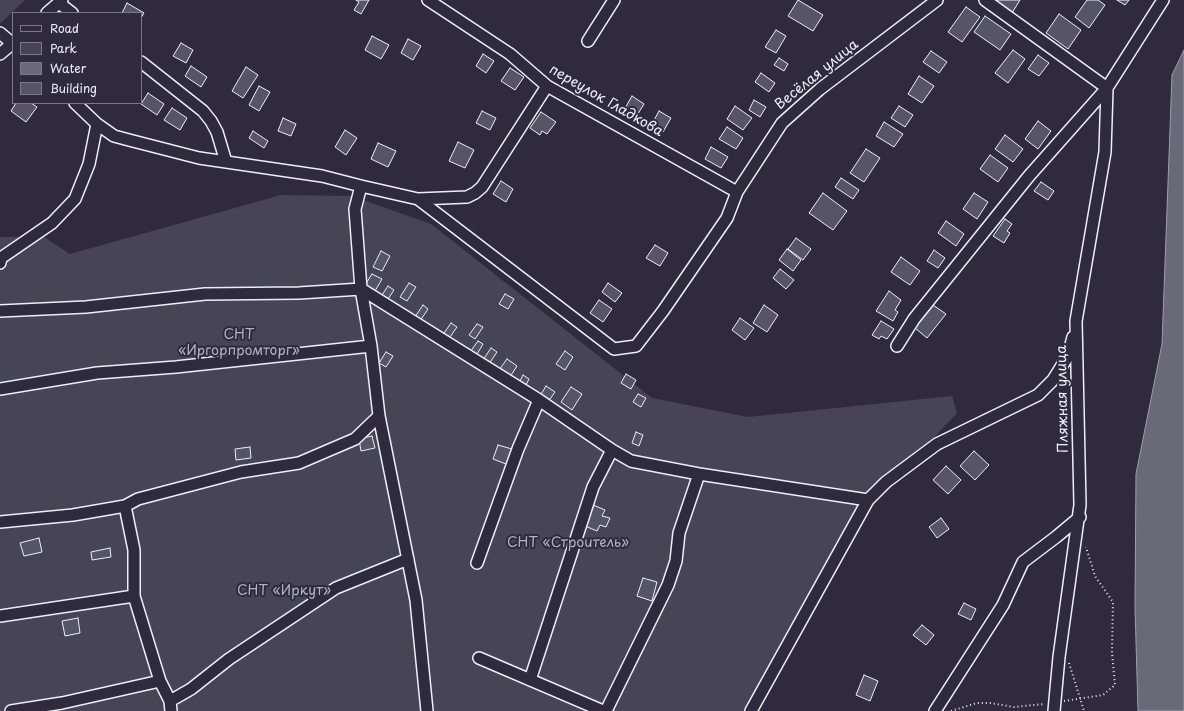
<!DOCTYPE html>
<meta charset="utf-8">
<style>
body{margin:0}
#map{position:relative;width:1184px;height:711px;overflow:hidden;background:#2f2a3d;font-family:"Playpen Sans",sans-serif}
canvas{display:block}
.legend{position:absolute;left:12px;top:12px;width:130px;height:92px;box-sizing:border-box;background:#2f2a3d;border:1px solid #797a88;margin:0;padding:5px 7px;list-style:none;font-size:12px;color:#e8f1f8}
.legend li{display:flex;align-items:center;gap:8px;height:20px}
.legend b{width:20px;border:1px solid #797a88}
</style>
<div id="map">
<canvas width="1184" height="711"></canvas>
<ul class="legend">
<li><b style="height:5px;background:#2f2a3d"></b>Road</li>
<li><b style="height:11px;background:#464455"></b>Park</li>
<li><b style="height:11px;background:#696978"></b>Water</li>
<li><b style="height:11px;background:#575565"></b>Building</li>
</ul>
</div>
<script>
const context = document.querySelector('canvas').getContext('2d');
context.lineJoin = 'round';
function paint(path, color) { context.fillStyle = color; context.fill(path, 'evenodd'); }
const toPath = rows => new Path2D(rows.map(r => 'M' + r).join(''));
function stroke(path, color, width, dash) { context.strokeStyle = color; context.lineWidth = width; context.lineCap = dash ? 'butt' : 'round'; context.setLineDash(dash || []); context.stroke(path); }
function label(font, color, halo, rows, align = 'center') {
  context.font = font + ' "Playpen Sans",sans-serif'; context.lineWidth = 4; context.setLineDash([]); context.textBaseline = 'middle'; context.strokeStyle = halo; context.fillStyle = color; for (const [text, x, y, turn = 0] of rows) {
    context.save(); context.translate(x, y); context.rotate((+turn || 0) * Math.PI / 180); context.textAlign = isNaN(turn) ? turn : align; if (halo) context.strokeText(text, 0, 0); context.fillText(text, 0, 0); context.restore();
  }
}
paint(toPath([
 [0,0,25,0,0,24],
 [281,195,352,196,431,224,652,398,748,417,952,396,957,413,867,508,754,711,0,711,0,237,44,237,70,254]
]), '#464455');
const water = toPath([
 [1184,50,1184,711,1138,711,1135,607,1136,474,1162,344,1172,75,1184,50]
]);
paint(water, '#696978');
stroke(water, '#9c9fab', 1);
const building = toPath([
 [356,0,369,0,361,14,354,10,359,2,356,0],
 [798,0,823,15,813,31,788,16,798,0],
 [995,0,1020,0,1012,13,994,2,995,0],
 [1087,0,1098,0,1105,5,1089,28,1075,17,1087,0],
 [1117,0,1129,0,1125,5,1117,0],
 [127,3,144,13,141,18,141,13,122,13,127,3],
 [966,7,980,17,962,42,948,32,966,7],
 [1059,14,1081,30,1068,49,1046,33,1059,14],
 [985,16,1011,34,1000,50,974,32,985,16],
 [776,30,786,36,776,53,765,47,776,30],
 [372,36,389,45,381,59,365,50,372,36],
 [408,39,421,46,413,60,401,53,408,39],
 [181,43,193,50,186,63,173,56,181,43],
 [1013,50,1025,59,1008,83,995,73,1013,50],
 [931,51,947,62,939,73,923,62,931,51],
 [483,54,494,61,486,73,476,66,483,54],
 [1038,55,1049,63,1039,76,1028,69,1038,55],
 [779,58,788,64,784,71,774,65,779,58],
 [191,66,207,77,201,87,185,76,191,66],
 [246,67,258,75,243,98,232,91,246,67],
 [510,68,524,77,515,90,501,81,510,68],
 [761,73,775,83,769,92,755,82,761,73],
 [919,76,934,86,922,103,908,94,919,76],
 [259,86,270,92,259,111,249,105,259,86],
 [148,93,164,104,157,115,141,104,148,93],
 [632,96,644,104,636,117,624,110,632,96],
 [754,100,766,107,760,117,749,110,754,100],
 [16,103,31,103,37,107,26,122,11,111,16,103],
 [735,106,752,118,743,130,727,119,735,106],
 [899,106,913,115,905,127,891,118,899,106],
 [172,108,187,118,180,130,164,120,172,108],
 [482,111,496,118,490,130,476,123,482,111],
 [659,111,671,118,663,132,652,124,659,111],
 [541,112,556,122,547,134,542,131,540,135,530,128,541,112],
 [283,118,296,124,291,136,278,131,283,118],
 [1038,121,1051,131,1038,149,1025,139,1038,121],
 [884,122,903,134,894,147,876,136,884,122],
 [727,127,743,138,736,149,719,139,727,127],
 [345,130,357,138,346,155,335,147,345,130],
 [253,131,268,141,264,148,249,138,253,131],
 [1005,135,1023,149,1013,162,995,149,1005,135],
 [458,142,474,150,465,168,449,161,458,142],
 [378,143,396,151,388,167,371,159,378,143],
 [711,147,728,157,721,168,705,159,711,147],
 [866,149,880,158,864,182,850,173,866,149],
 [990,155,1008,168,998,182,980,169,990,155],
 [841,178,859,190,853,199,835,187,841,178],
 [501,181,513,189,506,202,493,194,501,181],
 [1041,182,1054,191,1048,200,1034,191,1041,182],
 [823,193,847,211,833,230,809,213,823,193],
 [974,193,988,202,977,219,963,209,974,193],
 [1005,219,1012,224,1007,231,1010,233,1004,243,993,236,1005,219],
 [946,221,964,234,956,246,938,233,946,221],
 [796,238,811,249,803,260,788,249,796,238],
 [655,245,668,253,660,266,646,258,655,245],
 [787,249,801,260,793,271,779,260,787,249],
 [934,250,945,258,938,268,927,261,934,250],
 [381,251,390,256,382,271,373,267,381,251],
 [901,257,920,271,910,285,891,272,901,257],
 [780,269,794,280,786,289,773,278,780,269],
 [372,274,382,279,375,291,365,285,372,274],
 [409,283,416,287,407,301,400,297,409,283],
 [608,283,622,293,615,302,602,292,608,283],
 [388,286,394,290,388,299,382,295,388,286],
 [889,291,901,300,895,310,898,312,893,321,876,311,889,291],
 [505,294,514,299,508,309,499,304,505,294],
 [599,300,612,309,603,322,590,313,599,300],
 [423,305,428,309,420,321,415,317,423,305],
 [764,305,778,315,767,332,753,323,764,305],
 [933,305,946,314,927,338,915,328,933,305],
 [740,318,754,328,745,340,732,330,740,318],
 [881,321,894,329,887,339,881,336,879,339,872,335,881,321],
 [451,323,457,327,448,340,442,336,451,323],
 [477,324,483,327,475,339,469,335,477,324],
 [478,341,483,344,476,356,470,352,478,341],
 [491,348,497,352,489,364,483,360,491,348],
 [565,351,573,357,565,370,556,364,565,351],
 [386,352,393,356,386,367,379,363,386,352],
 [507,359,517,366,510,377,499,370,507,359],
 [626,374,636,380,631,389,621,383,626,374],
 [523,375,529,379,525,387,519,383,523,375],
 [546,386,555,392,548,402,540,396,546,386],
 [571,387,582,394,572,410,561,402,571,387],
 [638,394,646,398,641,407,633,402,638,394],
 [636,432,643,435,639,446,632,443,636,432],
 [372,436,375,448,361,451,359,439,372,436],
 [498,445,512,449,506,464,493,459,498,445],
 [250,447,251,458,236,460,235,449,250,447],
 [974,451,989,465,975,480,960,466,974,451],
 [946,466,961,480,948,494,933,480,946,466],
 [593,505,605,510,602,516,610,518,606,527,600,525,597,531,585,526,593,505],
 [941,518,949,529,937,538,929,527,941,518],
 [39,538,42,552,24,556,20,543,39,538],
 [110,548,111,557,92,560,91,552,110,548],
 [643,578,657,582,652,601,637,596,643,578],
 [964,603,976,609,971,620,958,614,964,603],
 [78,618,80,633,65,636,62,621,78,618],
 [922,625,934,635,926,645,913,635,922,625],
 [864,675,878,681,870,701,856,695,864,675]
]);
paint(building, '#575565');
stroke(building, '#e8f1f8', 1);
const minor = toPath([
 [428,0,510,54,547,86,737,192],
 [985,0,1107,88,1105,152,1076,321,1080,505,1059,657,1054,711],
 [59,3,72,13],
 [47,13,62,0],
 [0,33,13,44],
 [588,41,614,0],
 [0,54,13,43],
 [141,62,203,111,211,121,217,132,226,162],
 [75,103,97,124,114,136,129,140,199,158,322,176,361,186,355,209,361,289,371,346,379,416,416,600,427,711],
 [361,186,418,199,467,197,475,193,482,187,547,86],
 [418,199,614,349,636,346,663,311,727,218,737,192,782,123,820,89,937,0],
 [0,263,1,258,52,223,75,199,89,164,97,124],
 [0,311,86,307,205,294,299,293,361,289,539,400,612,450,631,461,699,474,868,500],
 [897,346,914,319,1029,176,1107,88,1163,0],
 [0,389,97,373,176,367,371,346],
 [125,506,134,550,134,596,160,681,170,701,171,711],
 [0,522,73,515,125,506,138,499,241,472,299,463,355,439,379,416],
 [477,563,518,449,539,400],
 [0,616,134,596],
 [479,658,603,711],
 [530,680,593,487,612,450],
 [170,701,191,689,229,659,336,588,408,559],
 [11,711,62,703,160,681],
 [606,711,668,585,676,561,679,533,699,474],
 [751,711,868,500,886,482,937,444,1038,395,1053,380,1068,356,1073,337],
 [935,711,1003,605,1023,562,1056,537,1080,517]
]);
stroke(minor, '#e8f1f8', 14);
stroke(toPath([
 [1069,663,1084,711],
 [1064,701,1103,695,1115,685,1112,653,1113,602,1095,576,1086,547],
 [951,711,977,703,990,703,1014,707,1044,704]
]), '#e8f1f8', 2, [1, 3]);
stroke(minor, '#2f2a3d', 11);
label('14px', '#e8f1f8', '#2f2a3d', [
 ["Весёлая улица",817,75,-39],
 ["переулок Гладкова",606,101,30],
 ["Пляжная улица",1063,399,-91]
]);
label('14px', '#afb4bf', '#2f2a3d', [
 ["СНТ",239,335],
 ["«Иргорпромторг»",239,351],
 ["СНТ «Строитель»",568,543],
 ["СНТ «Иркут»",284,591]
]);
</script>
